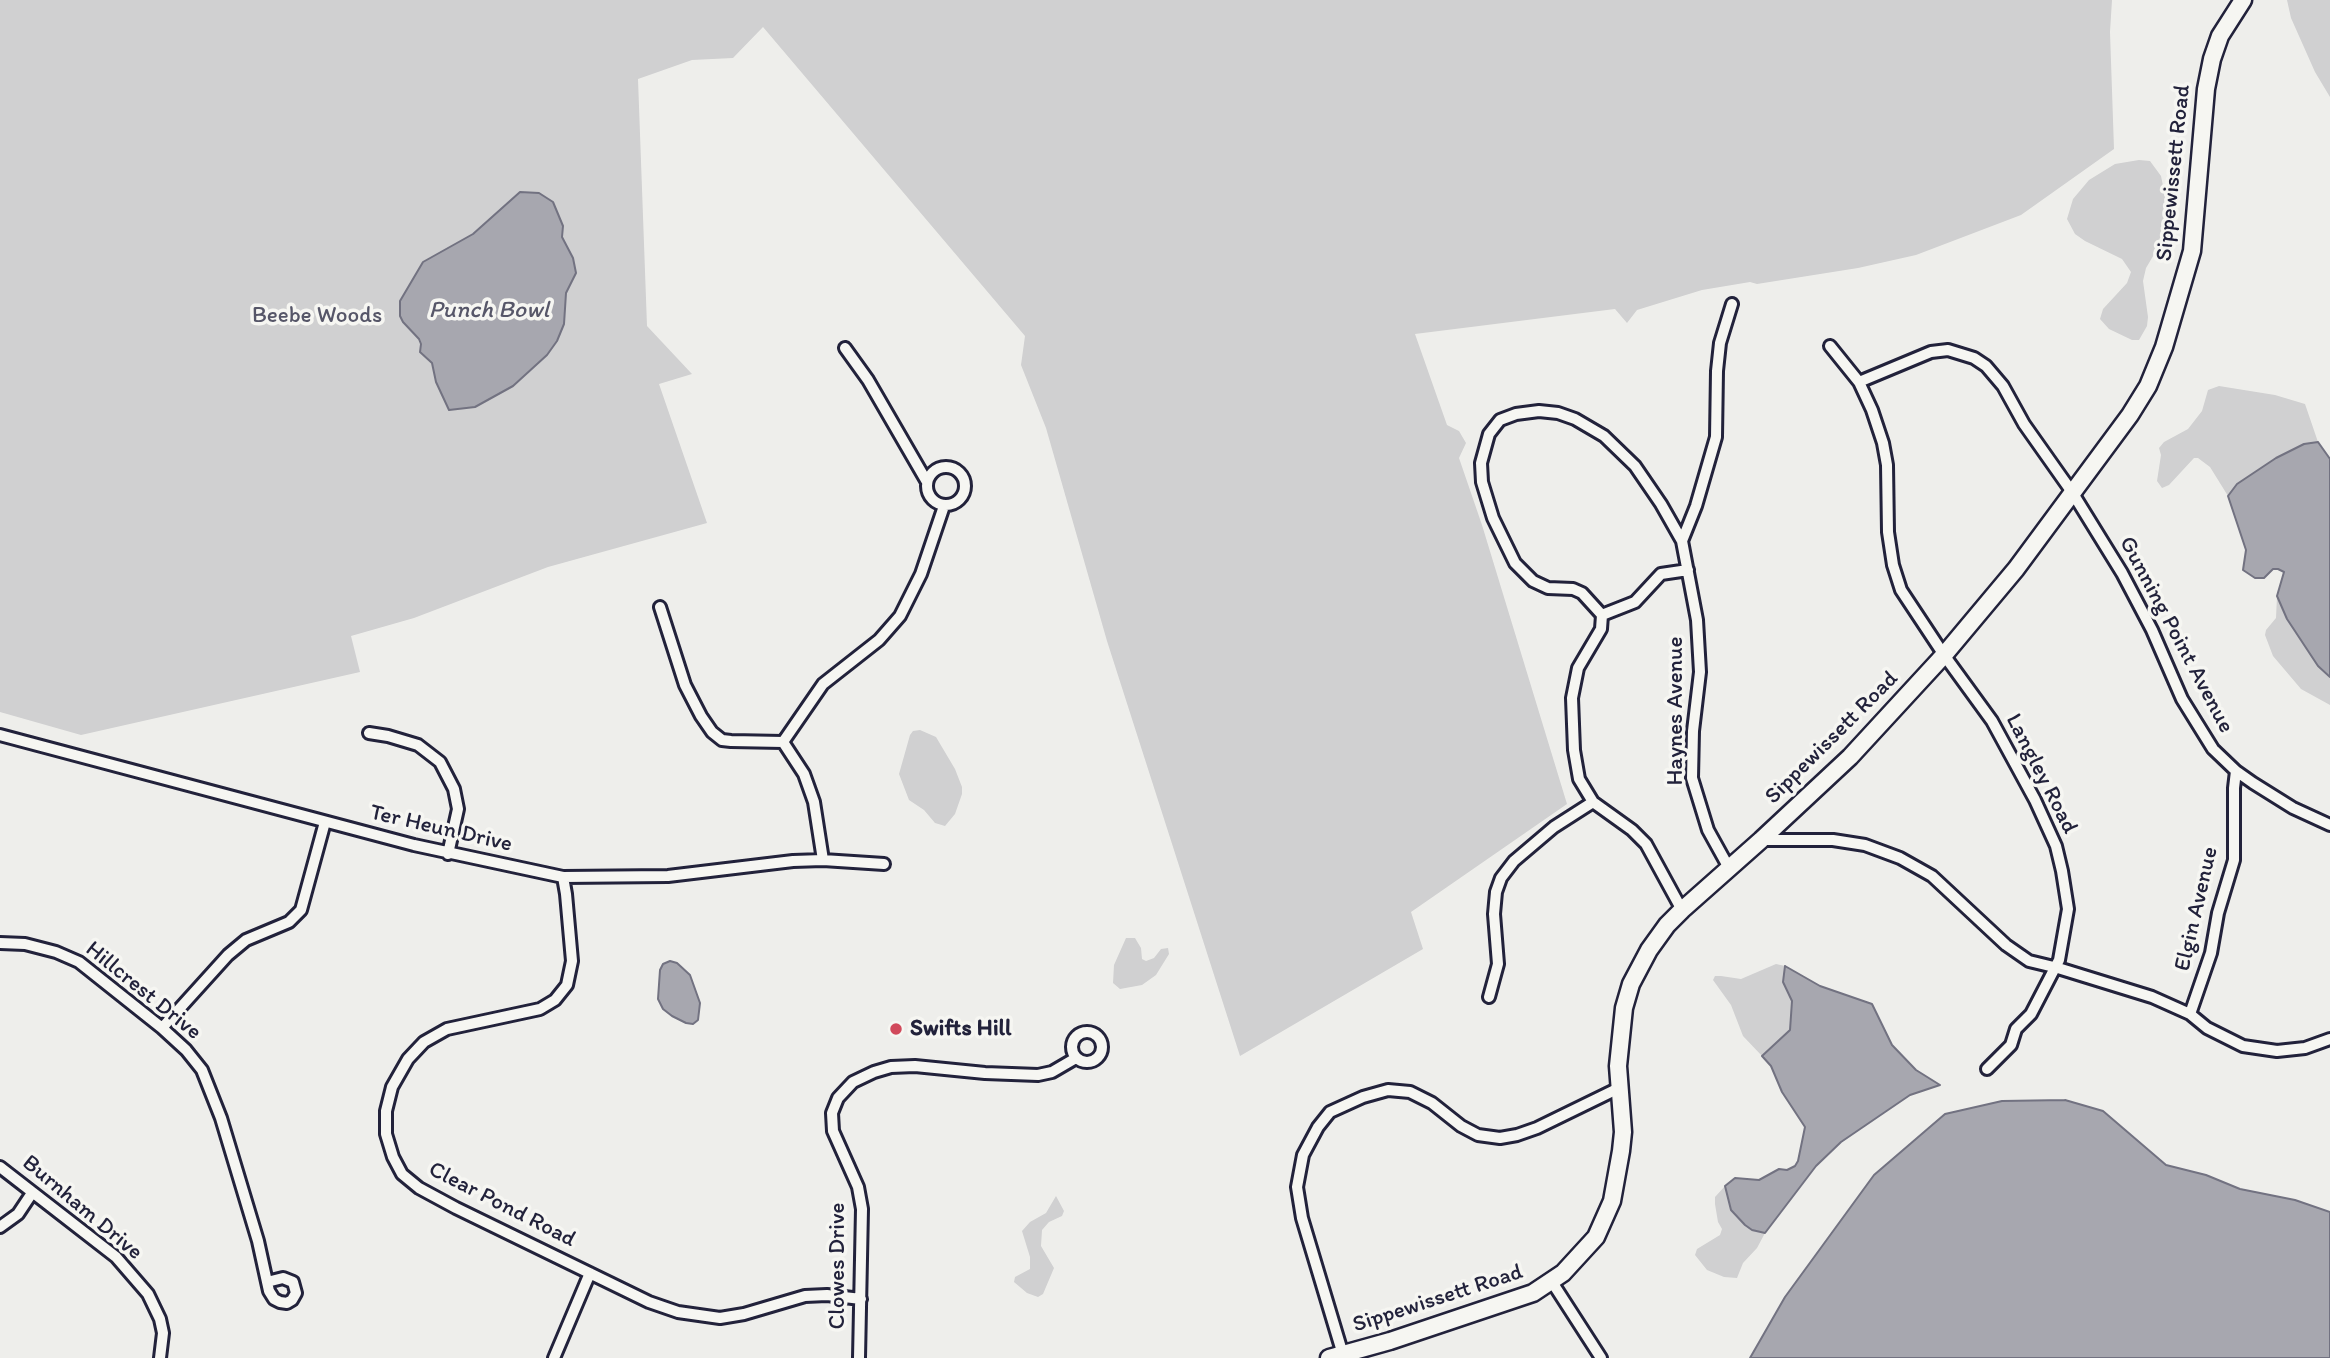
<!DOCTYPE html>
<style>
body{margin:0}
canvas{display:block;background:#eeeeeb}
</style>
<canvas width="2330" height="1358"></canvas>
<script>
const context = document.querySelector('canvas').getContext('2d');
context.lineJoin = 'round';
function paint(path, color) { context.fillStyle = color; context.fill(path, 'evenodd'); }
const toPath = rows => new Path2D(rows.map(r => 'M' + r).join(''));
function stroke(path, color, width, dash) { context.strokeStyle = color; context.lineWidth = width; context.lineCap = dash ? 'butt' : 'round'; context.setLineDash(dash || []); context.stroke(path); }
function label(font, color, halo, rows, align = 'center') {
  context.font = font + ' Itim,sans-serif'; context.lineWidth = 7; context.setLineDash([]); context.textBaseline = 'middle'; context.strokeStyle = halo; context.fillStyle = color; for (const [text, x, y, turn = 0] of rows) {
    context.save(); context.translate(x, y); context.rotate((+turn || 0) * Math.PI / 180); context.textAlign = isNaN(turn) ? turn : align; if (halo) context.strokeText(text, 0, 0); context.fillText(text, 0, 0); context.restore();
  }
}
paint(toPath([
 [0,0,2112,0,2110,32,2114,149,2021,215,1916,255,1858,268,1757,284,1750,282,1702,290,1637,310,1627,323,1615,309,1415,334,1447,425,1459,431,1466,443,1459,458,1482,525,1567,804,1411,912,1423,949,1240,1056,1107,641,1046,428,1021,365,1025,336,763,27,733,58,692,60,638,79,647,326,692,374,659,384,707,523,548,567,414,618,351,636,360,672,81,735,0,712],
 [2287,0,2330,0,2330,97,2315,72,2291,18],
 [2139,160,2150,161,2161,176,2168,210,2169,224,2165,236,2146,268,2143,281,2148,317,2147,326,2139,340,2132,340,2109,329,2100,319,2103,309,2127,283,2131,272,2122,259,2085,241,2075,234,2067,219,2073,199,2089,180,2115,164],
 [2219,386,2275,395,2305,404,2318,442,2304,444,2276,458,2237,484,2228,496,2210,467,2198,458,2194,458,2169,485,2162,488,2157,481,2161,455,2159,448,2164,442,2188,429,2202,411,2208,390],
 [2277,596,2287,619,2318,666,2330,677,2330,705,2301,689,2273,656,2265,635,2266,630,2276,618],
 [920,730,936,737,955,769,962,787,962,794,955,814,945,826,935,823,924,810,909,800,899,774,910,735,913,731],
 [1126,938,1135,938,1141,948,1142,959,1146,961,1154,958,1161,949,1168,948,1169,954,1156,975,1142,985,1120,989,1113,983,1114,965],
 [1776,964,1785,966,1783,982,1792,1001,1792,1022,1790,1030,1762,1056,1743,1036,1731,1005,1713,980,1715,976,1721,976,1741,979],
 [1725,1186,1731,1210,1745,1225,1752,1230,1765,1233,1757,1248,1743,1263,1737,1278,1724,1277,1707,1270,1695,1255,1697,1249,1720,1235,1722,1229,1718,1222,1715,1204,1715,1197],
 [1056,1196,1064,1211,1062,1216,1049,1222,1042,1230,1041,1246,1054,1268,1043,1294,1038,1297,1027,1293,1014,1282,1015,1277,1030,1269,1030,1257,1022,1231,1030,1222,1046,1213]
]), '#d0d0d1');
const water = toPath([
 [520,192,539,193,553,202,563,226,562,237,573,258,576,273,566,293,564,324,557,341,547,355,513,386,475,407,449,410,436,382,432,363,420,352,421,344,419,339,403,322,400,316,400,301,423,262,473,234,520,192],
 [2318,442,2330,459,2330,677,2318,666,2287,619,2277,596,2284,572,2278,569,2273,569,2264,578,2255,578,2243,570,2246,550,2228,496,2237,484,2276,458,2304,444,2318,442],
 [670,961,677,963,690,975,700,1003,698,1020,693,1024,686,1023,672,1016,663,1009,658,999,660,970,663,964,670,961],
 [1785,966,1820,986,1872,1004,1892,1045,1916,1070,1940,1085,1910,1095,1841,1142,1816,1166,1765,1233,1752,1230,1745,1225,1731,1210,1725,1186,1735,1178,1759,1180,1779,1169,1787,1170,1795,1166,1798,1161,1805,1127,1782,1092,1771,1066,1762,1056,1790,1030,1792,1001,1783,982,1785,966],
 [2065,1100,2103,1111,2166,1165,2206,1175,2240,1189,2295,1200,2330,1212,2330,1358,1750,1358,1785,1297,1874,1175,1945,1114,2002,1101,2065,1100]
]);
paint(water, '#a7a7af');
stroke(water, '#727281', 2);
const street = toPath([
 [1830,346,1859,382,1872,410,1883,443,1887,465,1888,532,1893,565,1901,590,1944,655,1992,721,2035,800,2056,846,2062,871,2068,909,2059,960,2031,1014,2016,1029,2011,1045,1987,1069],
 [845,348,868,380,927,482],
 [1859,382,1931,352,1948,350,1974,358,1986,366,2003,386,2024,424,2072,492,2122,573,2152,630,2182,699,2213,749,2236,771,2253,783,2293,808,2330,825],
 '927 486a19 19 0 1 1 38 0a19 19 0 1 1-38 0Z',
 [1682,541,1661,504,1635,466,1604,436,1575,419,1558,413,1539,411,1516,414,1500,420,1489,434,1481,463,1482,482,1493,518,1515,563,1533,581,1548,588,1573,589,1582,593,1602,615,1601,629,1578,668,1572,698,1574,750,1579,779,1593,802,1632,830,1646,844,1682,910],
 [660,607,685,685,701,716,712,732,722,740,731,741,783,742,823,684,879,640,900,616,921,574,944,506],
 [1602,615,1635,602,1661,574,1688,570],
 [369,733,388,736,418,745,440,762,454,789,458,809,448,854],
 [0,735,414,845,563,877,668,876,793,861,823,860,884,864],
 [783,742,804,774,814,802,823,860],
 [1761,840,1833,840,1865,845,1900,858,1932,876,2006,945,2029,961,2058,968,2152,997,2190,1014,2207,1028,2243,1046,2277,1051,2305,1048,2330,1039],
 [1729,868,1708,830,1692,778,1693,731,1700,672,1697,620,1682,541,1696,506,1716,437,1717,371,1720,343,1732,304],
 [563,877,566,894,572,961,567,985,555,1000,540,1009,447,1029,424,1042,408,1059,392,1087,386,1111,386,1134,393,1157,402,1174,419,1188,456,1208,649,1302,678,1312,720,1318,744,1314,805,1296,827,1295,861,1299],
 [0,943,25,944,56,952,79,962,162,1028,186,1050,202,1070,221,1118,258,1241,267,1282,269,1291,274,1299,280,1302,287,1303,292,1300,296,1293,293,1282,283,1278,267,1282],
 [1489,997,1498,964,1494,914,1496,892,1501,878,1514,861,1554,827,1593,802],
 [2190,1014,2211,953,2218,913,2234,860,2234,788,2236,771],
 [162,1028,228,955,246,940,289,922,301,910,325,822],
 '1072 1047a15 15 0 1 1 30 0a15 15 0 1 1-30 0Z',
 [0,1167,116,1257,148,1294,160,1319,163,1333,160,1358],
 [0,1227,18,1214,32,1193],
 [1552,1282,1601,1358],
 [554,1358,590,1273],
 [859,1358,862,1209,858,1187,833,1131,832,1113,838,1098,853,1082,874,1072,891,1067,915,1066,985,1073,1038,1075,1052,1072,1076,1058],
 [1344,1358,1302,1218,1297,1187,1303,1155,1318,1127,1330,1112,1363,1097,1388,1090,1410,1092,1432,1103,1461,1126,1478,1135,1500,1138,1517,1135,1537,1128,1619,1088]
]);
const secondary = toPath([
 [1329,1358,1390,1341,1533,1293,1563,1273,1596,1237,1612,1201,1621,1151,1623,1132,1618,1066,1624,1008,1631,984,1649,950,1667,925,1682,910,1761,840,1850,757,1944,655,2016,569,2130,415,2148,386,2164,347,2192,251,2206,89,2212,59,2220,36,2243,0]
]);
stroke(street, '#22223b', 16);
stroke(secondary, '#22223b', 21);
stroke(street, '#f6f6f2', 10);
stroke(secondary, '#f6f6f2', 16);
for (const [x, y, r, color] of [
 [896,1029,7,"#d1495b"]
]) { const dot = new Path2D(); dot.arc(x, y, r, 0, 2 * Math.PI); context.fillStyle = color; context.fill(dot); stroke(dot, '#f6f6f2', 2.5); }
label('23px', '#22223b', '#f6f6f2', [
 ["Sippewissett Road",2174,173,-84],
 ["Gunning Point Avenue",2176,635,62],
 ["Haynes Avenue",1676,711,-90],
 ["Sippewissett Road",1832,738,-45],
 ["Langley Road",2041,774,63],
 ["Ter Heun Drive",441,829,13],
 ["Elgin Avenue",2197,909,-77],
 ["Hillcrest Drive",143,991,39],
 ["Clear Pond Road",502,1205,27],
 ["Burnham Drive",82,1208,40],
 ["Clowes Drive",838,1266,-90],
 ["Sippewissett Road",1438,1299,-18]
]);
label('23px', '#565668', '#f6f6f2', [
 ["Beebe Woods",317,316]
]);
label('bold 23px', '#22223b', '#f6f6f2', [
 ["Swifts Hill",910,1029]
], 'left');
label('italic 24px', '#575769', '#f6f6f2', [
 ["Punch Bowl",489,311]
]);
</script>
